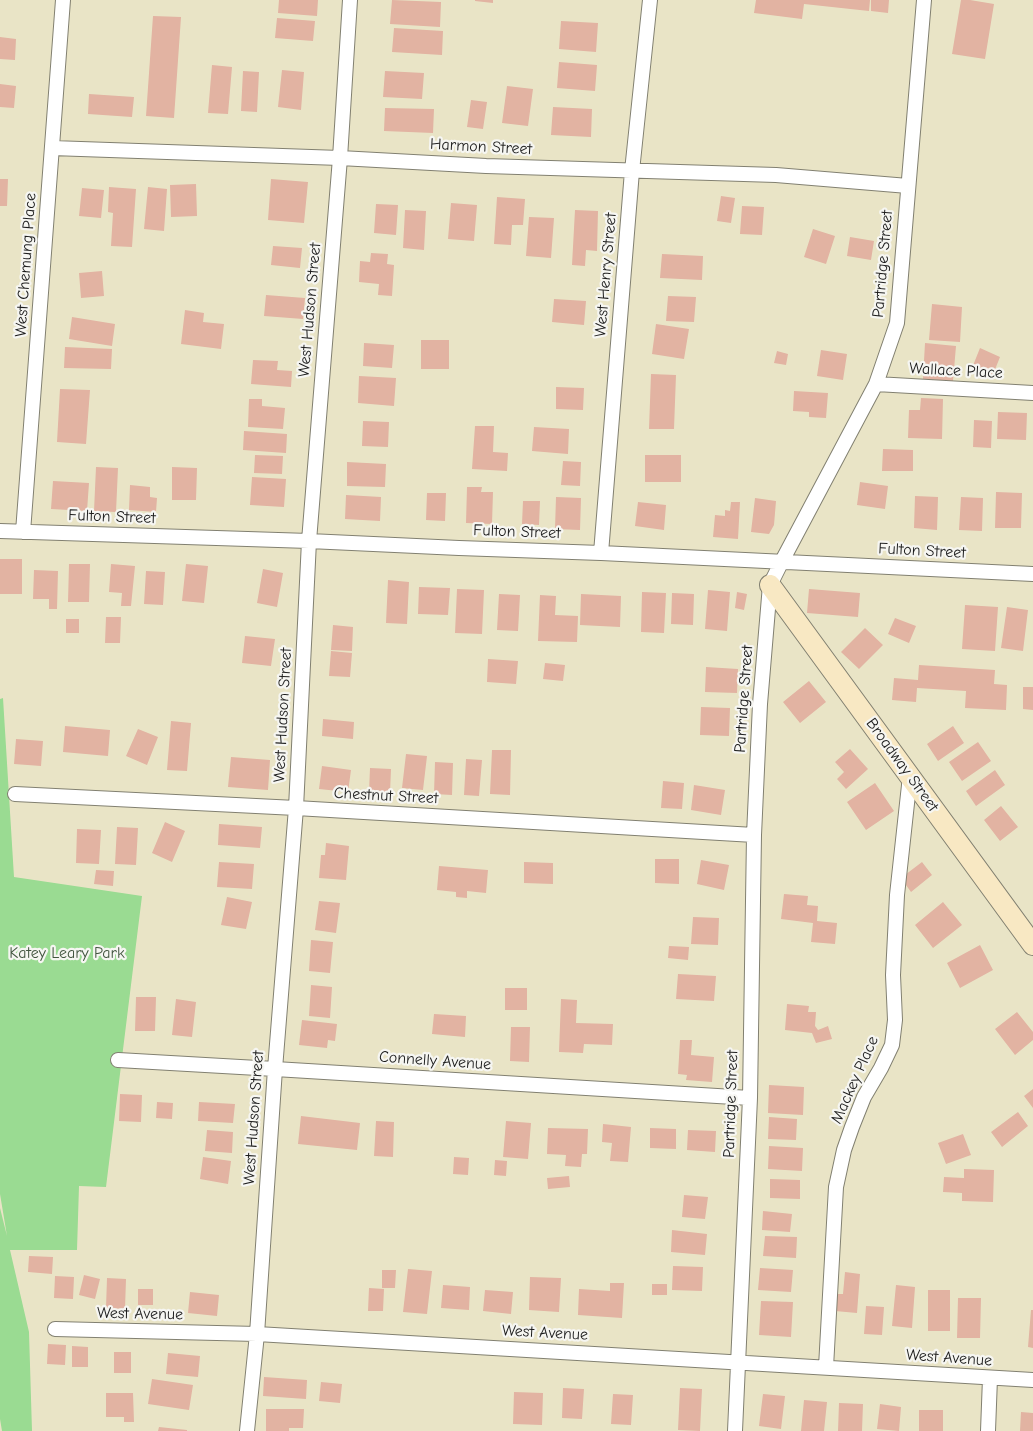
<!DOCTYPE html>
<style>
body{margin:0}
canvas{display:block;background:#e9e4c6}
</style>
<canvas width="1033" height="1431"></canvas>
<script>
const context = document.querySelector('canvas').getContext('2d');
context.lineJoin = 'round';
function paint(path, color) { context.fillStyle = color; context.fill(path, 'evenodd'); }
const toPath = rows => new Path2D(rows.map(r => 'M' + r).join(''));
function stroke(path, color, width, dash) { context.strokeStyle = color; context.lineWidth = width; context.lineCap = dash ? 'butt' : 'round'; context.setLineDash(dash || []); context.stroke(path); }
function label(font, color, halo, rows, align = 'center') {
  context.font = font + ' "Comic Neue",sans-serif'; context.lineWidth = 4.5; context.setLineDash([]); context.textBaseline = 'middle'; context.strokeStyle = halo; context.fillStyle = color; for (const [text, x, y, turn = 0] of rows) {
    context.save(); context.translate(x, y); context.rotate((+turn || 0) * Math.PI / 180); context.textAlign = isNaN(turn) ? turn : align; if (halo) context.strokeText(text, 0, 0); context.fillText(text, 0, 0); context.restore();
  }
}
paint(toPath([
 [3,698,14,877,142,896,106,1187,79,1186,77,1250,10,1250,29,1332,32,1431,2,1431,0,1419,0,1208,7,1236,0,1194,0,699]
]), '#9adb92');
paint(toPath([
 [279,0,318,0,317,16,278,13],
 [392,0,441,2,440,27,390,24],
 [475,0,493,0,493,3,475,1],
 [756,0,870,0,869,11,804,4,802,19,754,13],
 [871,0,889,0,888,13,871,11],
 [961,0,970,0,994,4,985,59,952,54],
 [153,16,181,17,174,118,146,116],
 [277,18,315,21,313,41,275,38],
 [561,21,598,23,596,52,559,49],
 [394,28,443,31,442,55,392,52],
 [0,37,16,39,15,60,0,59],
 [559,62,597,65,595,91,557,88],
 [212,65,232,67,228,114,208,113],
 [282,70,304,72,301,110,278,107],
 [243,71,259,72,257,112,241,111],
 [385,71,424,73,422,99,383,97],
 [0,84,16,86,14,108,0,107],
 [507,86,533,89,528,126,502,123],
 [89,94,134,97,132,117,88,114],
 [471,100,487,102,483,129,467,127],
 [553,107,592,109,591,137,551,135],
 [385,108,434,109,433,133,384,131],
 [0,179,8,179,7,206,0,206],
 [271,179,308,182,304,223,268,220],
 [196,184,197,216,171,217,170,185],
 [109,187,136,189,132,247,111,246,113,213,108,212],
 [148,187,167,189,164,231,144,229],
 [82,188,104,190,101,218,79,216],
 [721,196,735,198,731,223,717,221],
 [497,197,525,199,523,225,512,225,511,245,494,244],
 [451,203,477,205,474,241,448,239],
 [376,204,398,205,396,235,374,233],
 [742,206,764,207,762,235,740,234],
 [405,210,426,211,424,250,403,248],
 [575,210,598,211,597,251,586,250,585,266,572,265],
 [529,217,554,218,551,258,526,256],
 [813,229,835,236,826,264,804,257],
 [850,237,874,241,871,260,847,256],
 [273,246,302,248,300,268,271,265],
 [371,253,388,254,387,264,394,265,392,296,378,295,379,284,359,282,360,261,370,262],
 [662,254,703,256,702,280,660,278],
 [102,271,104,296,81,298,79,273],
 [266,295,305,298,303,319,264,316],
 [668,296,696,297,694,322,666,321],
 [554,299,586,301,584,325,552,322],
 [932,304,962,307,960,342,929,340],
 [185,310,204,313,203,322,224,324,221,349,181,344],
 [72,317,115,324,112,346,69,339],
 [656,324,689,329,684,359,652,354],
 [421,340,449,340,449,369,421,369],
 [364,343,394,345,392,368,363,366],
 [925,343,956,346,953,381,923,379],
 [65,347,112,349,111,369,64,368],
 [980,348,1000,357,992,377,972,368],
 [821,350,847,354,843,380,817,376],
 [777,351,788,354,786,365,774,363],
 [253,360,278,361,277,370,292,371,291,387,251,384],
 [651,374,676,375,674,429,649,429],
 [359,376,396,378,394,406,358,403],
 [556,387,584,388,583,410,556,409],
 [60,389,90,390,86,444,57,442],
 [794,391,828,393,826,418,809,417,809,412,793,411],
 [921,398,943,399,942,439,908,438,909,410,920,410],
 [249,399,262,399,262,406,285,408,283,429,248,427],
 [998,412,1027,413,1026,440,997,439],
 [974,420,992,421,991,448,973,447],
 [363,421,389,422,388,447,362,446],
 [475,426,494,426,493,452,508,453,507,471,472,469],
 [534,427,569,429,568,454,532,451],
 [244,431,287,434,286,453,243,450],
 [883,449,913,450,913,471,882,471],
 [255,455,283,456,282,474,254,473],
 [645,455,681,455,681,482,645,482],
 [563,461,581,462,580,486,561,485],
 [347,462,386,464,385,487,347,486],
 [96,467,118,468,116,512,94,511],
 [172,467,197,468,196,500,172,500],
 [252,477,286,479,284,507,250,505],
 [53,481,89,483,87,511,51,509],
 [860,482,888,486,885,509,857,505],
 [130,485,150,487,150,497,157,498,156,512,129,510],
 [467,487,482,487,481,492,493,492,492,524,466,523],
 [996,492,1022,493,1021,528,995,528],
 [427,493,446,493,445,521,426,520],
 [346,495,381,497,380,521,345,519],
 [915,496,938,497,937,530,914,528],
 [556,497,581,498,580,530,555,529],
 [961,497,983,498,982,531,959,530],
 [755,498,776,501,774,525,769,534,751,532],
 [523,501,540,501,539,525,522,524],
 [638,502,666,505,664,530,635,526],
 [731,502,740,502,738,539,713,537,715,515,725,516,725,510,730,511],
 [0,559,22,559,22,594,0,594],
 [69,564,90,564,89,602,68,602],
 [111,564,135,566,131,606,121,606,122,593,109,592],
 [186,564,208,566,204,603,182,601],
 [263,569,283,573,277,607,257,603],
 [34,570,58,571,57,609,49,609,49,599,33,599],
 [146,571,165,572,163,605,144,604],
 [388,580,409,582,407,624,386,623],
 [419,587,450,588,448,615,418,614],
 [457,589,484,590,482,634,455,633],
 [809,589,860,593,858,617,807,613],
 [708,590,730,592,727,631,705,629],
 [642,592,666,593,664,633,641,632],
 [737,592,747,594,744,610,735,608],
 [672,593,694,594,693,625,671,624],
 [499,594,520,595,518,631,497,630],
 [581,594,621,596,620,627,580,625],
 [540,595,556,596,555,615,578,616,577,642,538,641],
 [965,605,998,607,995,651,962,649],
 [1007,607,1028,610,1023,651,1001,648],
 [106,617,121,617,120,643,105,643],
 [895,618,916,626,909,643,888,634],
 [66,619,79,619,79,633,66,633],
 [333,625,353,627,352,651,331,650],
 [865,628,883,645,859,669,841,652],
 [245,636,275,639,271,666,242,663],
 [331,651,352,653,350,677,329,676],
 [488,659,518,661,516,684,487,682],
 [545,663,565,665,563,681,543,679],
 [919,665,995,670,994,684,1007,685,1006,710,965,708,966,691,917,688,916,702,892,700,894,678,918,680],
 [706,667,738,669,737,693,705,692],
 [809,681,826,702,800,723,783,702],
 [1023,687,1033,687,1033,710,1023,709],
 [701,707,730,708,729,736,700,735],
 [323,719,354,722,353,739,322,736],
 [171,721,191,723,187,771,167,770],
 [65,726,110,730,108,756,63,752],
 [953,726,964,743,938,761,927,744],
 [138,729,158,737,147,765,126,756],
 [16,739,43,741,41,766,14,764],
 [978,742,991,761,962,781,949,762],
 [850,749,868,769,846,789,837,779,844,772,835,762],
 [492,750,511,750,510,795,490,794],
 [406,754,427,756,423,790,402,788],
 [231,757,270,760,268,790,228,787],
 [466,759,482,760,479,796,464,795],
 [435,762,453,763,452,795,434,794],
 [322,766,351,770,348,792,319,789],
 [370,768,391,769,390,793,369,792],
 [995,770,1005,785,976,806,966,791],
 [663,781,684,783,682,809,661,808],
 [875,783,894,811,866,830,847,802],
 [694,785,725,790,721,815,691,810],
 [1001,806,1018,827,1000,841,984,820],
 [165,822,185,831,172,862,152,853],
 [219,824,262,827,260,848,218,845],
 [117,827,138,828,136,865,115,864],
 [77,829,101,830,99,864,76,863],
 [326,843,349,846,346,880,319,878,321,855,325,855],
 [655,859,679,859,679,884,655,883],
 [701,860,729,865,724,890,697,884],
 [219,862,254,864,252,889,217,887],
 [524,862,553,863,553,884,524,883],
 [922,862,932,875,911,892,901,878],
 [439,866,488,870,486,893,467,891,467,898,456,897,456,892,437,890],
 [96,870,114,871,113,886,94,884],
 [784,894,808,896,807,905,818,906,817,921,837,923,835,944,811,942,813,923,781,919],
 [227,897,252,902,246,929,221,925],
 [319,901,340,903,336,933,315,930],
 [943,902,962,925,933,948,915,925],
 [693,917,719,918,718,945,691,944],
 [311,940,333,942,330,973,309,971],
 [980,945,993,970,960,988,947,963],
 [669,946,689,947,688,960,668,958],
 [678,974,716,976,714,1001,676,999],
 [311,985,332,987,330,1018,309,1016],
 [505,988,527,988,527,1010,505,1010],
 [136,997,156,997,155,1031,135,1031],
 [176,999,196,1002,192,1037,172,1035],
 [561,999,577,1000,576,1023,613,1024,612,1045,584,1044,583,1053,559,1052],
 [787,1004,809,1006,808,1012,816,1012,815,1026,818,1030,828,1026,832,1039,816,1043,812,1033,785,1030],
 [1017,1012,1033,1032,1033,1040,1015,1055,995,1029],
 [434,1014,466,1016,465,1037,432,1034],
 [302,1020,337,1024,335,1041,328,1040,327,1048,299,1045],
 [511,1027,530,1027,529,1062,510,1061],
 [680,1040,692,1040,691,1055,714,1057,712,1082,686,1080,687,1075,678,1074],
 [769,1085,804,1087,803,1115,768,1113],
 [1033,1089,1033,1108,1024,1096],
 [120,1094,142,1095,141,1122,119,1121],
 [157,1102,173,1103,172,1119,156,1118],
 [199,1102,235,1104,233,1123,198,1121],
 [1018,1112,1028,1126,1002,1147,991,1132],
 [301,1116,360,1123,357,1150,298,1144],
 [769,1117,797,1119,796,1140,768,1139],
 [376,1121,394,1122,393,1157,374,1156],
 [506,1121,531,1123,528,1159,503,1157],
 [603,1124,631,1127,628,1162,610,1161,612,1143,602,1142],
 [548,1128,588,1129,587,1154,582,1154,581,1167,565,1166,566,1155,547,1154],
 [650,1128,676,1129,676,1149,650,1148],
 [207,1130,233,1132,232,1153,205,1151],
 [688,1130,716,1131,715,1152,687,1150],
 [963,1134,971,1155,946,1164,938,1143],
 [769,1146,803,1148,802,1171,768,1169],
 [203,1157,231,1161,228,1184,200,1179],
 [454,1157,469,1158,468,1175,453,1174],
 [495,1160,507,1161,506,1176,494,1175],
 [964,1169,994,1170,993,1202,962,1201,962,1193,943,1192,944,1177,964,1178],
 [569,1176,570,1187,548,1189,547,1178],
 [770,1179,800,1180,800,1199,770,1198],
 [684,1195,708,1197,705,1219,682,1217],
 [763,1211,792,1214,790,1232,762,1230],
 [672,1230,707,1234,705,1255,671,1252],
 [765,1236,797,1237,796,1258,763,1256],
 [29,1256,53,1257,52,1274,28,1272],
 [673,1266,703,1267,702,1291,672,1290],
 [760,1268,793,1270,791,1292,758,1290],
 [408,1269,432,1271,427,1314,403,1312],
 [382,1270,396,1270,395,1288,382,1288],
 [845,1272,860,1274,857,1313,835,1311,837,1294,843,1294],
 [84,1275,100,1279,95,1299,79,1295],
 [55,1276,74,1277,73,1299,54,1298],
 [530,1277,561,1278,559,1312,529,1310],
 [107,1278,126,1279,125,1309,106,1308],
 [610,1283,624,1283,622,1318,578,1315,579,1289,610,1291],
 [652,1284,667,1284,667,1295,652,1295],
 [443,1285,470,1287,469,1310,441,1308],
 [896,1285,915,1287,912,1328,892,1326],
 [369,1288,384,1289,383,1311,368,1311],
 [138,1289,153,1289,153,1305,138,1305],
 [485,1290,513,1292,511,1314,483,1311],
 [928,1290,950,1290,950,1331,928,1331],
 [190,1292,219,1295,217,1316,188,1313],
 [958,1298,981,1298,980,1338,957,1338],
 [761,1301,793,1302,791,1337,759,1335],
 [866,1306,884,1307,882,1335,864,1334],
 [1031,1310,1033,1310,1033,1348,1028,1347],
 [48,1344,66,1345,65,1365,47,1364],
 [72,1346,88,1347,88,1367,72,1367],
 [114,1352,131,1352,131,1373,114,1373],
 [168,1353,200,1356,198,1377,166,1374],
 [264,1377,307,1380,306,1399,263,1396],
 [152,1379,193,1385,189,1410,148,1404],
 [321,1382,342,1384,340,1403,319,1401],
 [563,1388,584,1389,582,1419,562,1418],
 [680,1388,702,1389,700,1431,678,1430],
 [514,1392,543,1393,542,1425,513,1424],
 [106,1393,133,1393,134,1422,124,1422,124,1417,106,1417],
 [613,1394,633,1395,631,1425,611,1424],
 [763,1394,785,1396,781,1429,759,1426],
 [804,1400,827,1402,824,1431,801,1431],
 [839,1403,863,1404,862,1431,838,1431],
 [880,1404,901,1407,899,1431,877,1429],
 [266,1409,304,1409,303,1428,289,1428,289,1431,266,1431],
 [919,1410,943,1410,943,1431,919,1431],
 [1021,1412,1033,1413,1033,1431,1020,1431],
 [159,1427,187,1430,187,1431,158,1431]
]), '#e2b3a2');
const street = toPath([
 [52,148,340,158,486,166,776,175,908,186],
 [876,384,1033,393],
 [0,531,309,541,459,548,601,553,1033,574],
 [23,532,63,0],
 [601,553,632,171,650,0],
 [15,794,296,808,754,835],
 [118,1060,275,1069,750,1098],
 [55,1329,257,1334,1033,1380],
 [826,1367,836,1187,844,1150,852,1127,864,1097,881,1068,892,1045,895,1020,893,975,897,895,910,776],
 [247,1431,257,1334,275,1069,296,808,309,541,340,158,350,0],
 [735,1431,750,1098,754,835,760,704,770,585,781,563,876,384,897,323,924,0],
 [988,1431,990,1378]
]);
const secondary = toPath([
 [770,585,1033,945]
]);
stroke(street, '#828071', 16);
stroke(secondary, '#828071', 22);
stroke(street, '#fff', 14);
stroke(secondary, '#f8e8c3', 20);
label('16px', '#1c1c1c', '#f6f6f2', [
 ["Harmon Street",481,147,3],
 ["Partridge Street",883,264,-85],
 ["West Chemung Place",26,265,-86],
 ["West Henry Street",606,275,-85],
 ["West Hudson Street",310,310,-85],
 ["Wallace Place",956,371,3],
 ["Fulton Street",112,517,2],
 ["Fulton Street",517,532,2],
 ["Fulton Street",922,551,3],
 ["Partridge Street",744,699,-86],
 ["West Hudson Street",283,715,-87],
 ["Broadway Street",902,765,54],
 ["Chestnut Street",386,796,3],
 ["Connelly Avenue",435,1061,4],
 ["Mackey Place",855,1080,-66],
 ["Partridge Street",731,1104,-88],
 ["West Hudson Street",254,1118,-86],
 ["West Avenue",140,1314,1],
 ["West Avenue",545,1333,3],
 ["West Avenue",949,1358,4]
]);
label('16px', '#42553f', '#f6f6f2', [
 ["Katey Leary Park",67,953]
]);
</script>
